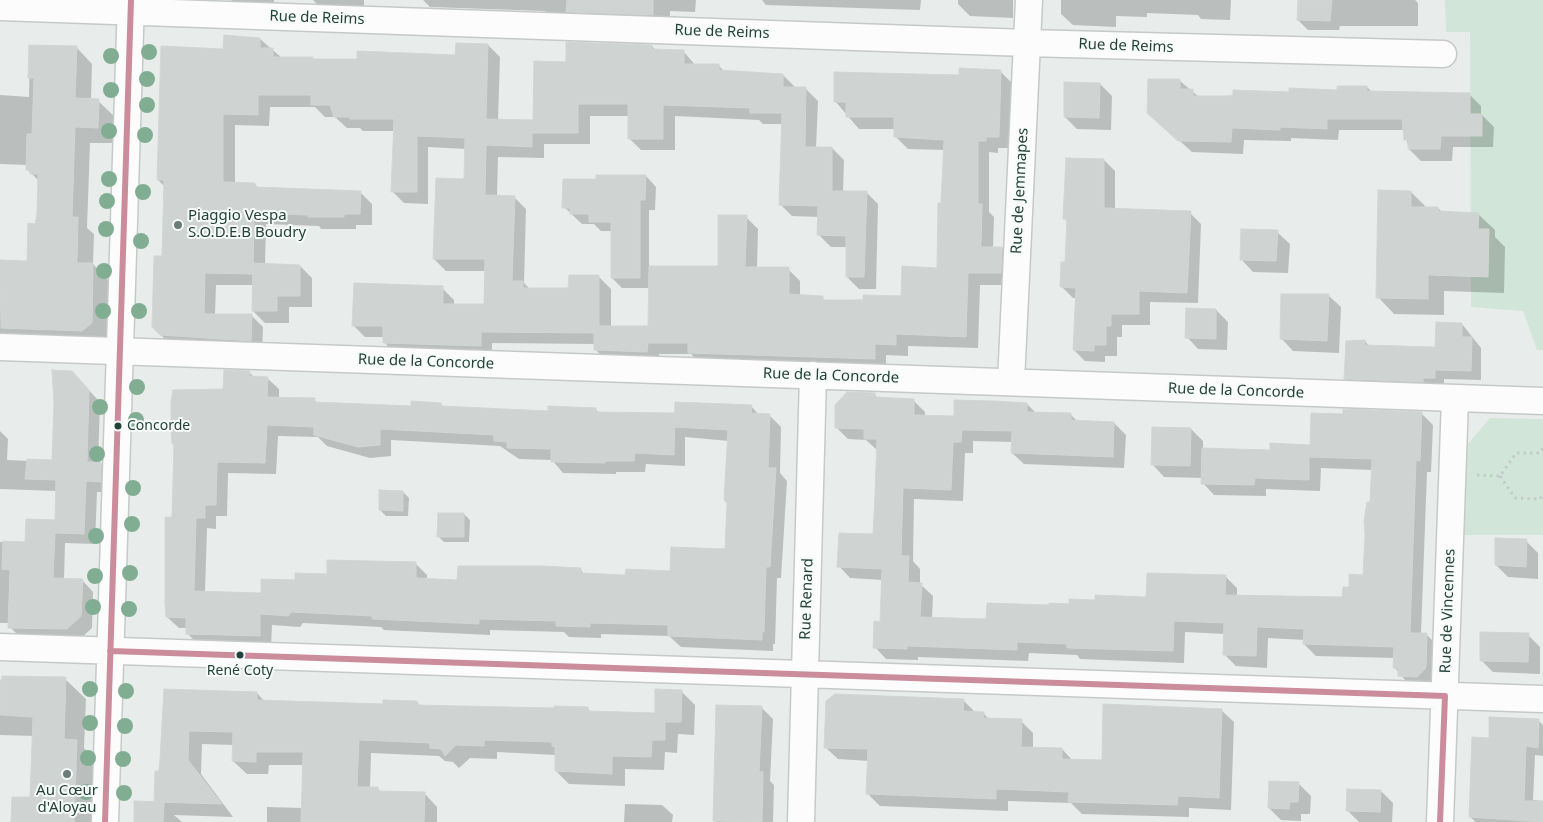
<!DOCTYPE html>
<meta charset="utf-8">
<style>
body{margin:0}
canvas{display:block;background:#e8edeb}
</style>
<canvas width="1543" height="822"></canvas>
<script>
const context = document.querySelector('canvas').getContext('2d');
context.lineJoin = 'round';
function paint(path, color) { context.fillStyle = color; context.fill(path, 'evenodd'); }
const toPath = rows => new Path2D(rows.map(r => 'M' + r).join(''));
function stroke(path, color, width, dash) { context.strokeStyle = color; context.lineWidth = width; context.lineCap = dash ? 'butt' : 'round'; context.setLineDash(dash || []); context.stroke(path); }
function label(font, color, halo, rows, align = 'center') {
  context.font = font + ' "Noto Sans",sans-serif'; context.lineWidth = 4; context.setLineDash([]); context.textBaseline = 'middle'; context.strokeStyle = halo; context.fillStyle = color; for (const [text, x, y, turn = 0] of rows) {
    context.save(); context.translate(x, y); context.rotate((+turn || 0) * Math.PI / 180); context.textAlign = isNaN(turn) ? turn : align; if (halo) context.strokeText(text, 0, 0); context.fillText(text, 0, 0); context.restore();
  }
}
paint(toPath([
 [1445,0,1543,0,1543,350,1537,350,1523,311,1471,307,1470,32,1446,32],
 [1490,418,1543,419,1543,535,1461,535,1466,446]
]), '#d1e6d8');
paint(toPath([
 [231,0,274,0,274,8,238,7],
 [313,0,364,0,364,16,328,15],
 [423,0,696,0,695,12,670,11,670,32,558,23,545,11,430,7],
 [762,0,921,0,920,10,766,5],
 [958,0,1013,0,1013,18,970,16,958,4],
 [1061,0,1231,0,1230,20,1201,19,1198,15,1147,13,1147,17,1116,16,1116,27,1073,25,1061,14],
 [1299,0,1415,0,1418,3,1418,26,1340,26,1339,30,1308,30,1298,20],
 [260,39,282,58,358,60,457,56,488,45,500,57,498,120,534,121,567,64,652,46,656,51,684,52,696,66,719,66,725,72,783,75,795,87,806,89,818,101,816,148,832,148,844,160,843,192,866,192,878,204,876,289,859,289,847,277,847,247,831,247,819,235,819,217,792,216,780,204,783,124,763,124,759,120,675,116,675,150,641,150,629,138,629,116,590,116,590,144,544,144,544,158,498,157,497,197,514,197,526,209,524,283,530,289,570,289,599,277,611,289,611,327,649,327,650,288,622,288,612,278,612,231,601,231,594,224,582,224,564,207,597,180,646,176,656,187,655,210,649,210,649,268,720,268,746,217,758,229,757,269,788,269,800,281,800,296,822,298,826,301,903,298,938,270,944,150,908,149,896,137,896,129,859,129,835,101,960,76,1000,71,1012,83,1010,148,998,148,998,153,989,152,989,212,994,217,993,248,1002,248,1014,260,1013,285,980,285,978,348,908,346,908,356,886,355,886,371,701,364,691,354,659,354,659,363,607,361,595,349,595,344,492,343,492,358,396,354,384,342,384,337,365,337,353,325,442,288,454,300,454,305,485,305,486,271,446,271,434,259,465,180,466,149,428,147,428,204,404,203,392,191,395,131,363,131,360,128,347,128,335,117,325,117,315,107,270,107,269,126,235,125,235,184,255,184,258,188,360,192,372,204,372,225,356,225,356,229,321,229,319,226,266,224,265,265,300,266,312,278,312,307,289,307,289,323,265,323,253,311,254,285,216,285,215,315,251,315,263,327,262,352,173,347,153,327,163,258,165,187,158,180,224,50],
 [30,46,77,48,92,64,91,100,98,101,114,116,114,143,90,143,87,228,94,234,93,264,109,281,107,339,0,343,0,261,28,262,36,225,39,181,27,169,28,165,0,164,0,95,29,97],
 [1180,81,1199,97,1339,91,1367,87,1372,92,1469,94,1481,106,1481,114,1494,127,1493,147,1453,147,1452,161,1421,161,1409,149,1404,130,1339,130,1338,140,1291,138,1291,141,1244,140,1243,154,1192,152,1161,124],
 [1100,84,1112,96,1111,130,1077,129,1065,117],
 [1104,160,1115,171,1115,210,1190,213,1201,224,1198,303,1150,302,1150,325,1122,325,1122,337,1117,337,1117,356,1105,356,1105,362,1085,361,1074,350,1076,298,1073,298,1062,287,1067,263,1068,222,1065,219],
 [1411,192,1427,208,1438,208,1442,212,1478,214,1495,230,1495,237,1505,247,1504,293,1444,291,1444,315,1394,314,1378,297],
 [1277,232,1290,244,1288,273,1253,272,1241,259],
 [1328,295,1341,307,1339,353,1293,351,1281,338],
 [1216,310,1228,322,1227,350,1198,349,1187,337],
 [1462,324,1481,348,1481,380,1444,379,1444,387,1355,388,1345,379,1365,341,1370,347,1436,349],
 [249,372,255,378,267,378,279,389,279,399,314,400,318,404,412,407,441,404,444,408,549,412,595,409,599,413,674,414,751,406,759,415,769,415,781,427,780,473,787,481,781,578,777,578,775,644,773,644,773,651,681,647,669,636,601,634,601,638,569,637,564,632,490,630,490,635,384,630,381,627,303,623,300,627,272,625,271,647,199,645,187,633,187,628,179,628,167,617,173,518,175,446,173,443,224,390],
 [278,436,318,437,327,446,370,458,391,456,391,440,500,446,519,459,552,460,563,473,616,474,616,472,645,472,646,464,685,466,685,437,729,441,726,550,671,572,626,576,585,575,580,569,458,581,427,580,427,575,416,564,296,581,262,594,205,592,207,528,216,529,216,516,227,516,228,473,276,474],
 [83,384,100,402,98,464,101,464,112,475,111,492,97,492,95,544,65,543,64,580,82,580,93,592,92,628,79,640,21,638,10,627,10,623,0,623,0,542,27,543,56,522,57,491,0,489,0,431,8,439,7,460,53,462],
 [874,394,879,399,913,400,925,412,925,416,955,417,1027,404,1036,413,1070,414,1078,422,1114,423,1126,435,1124,468,1024,464,1012,453,1013,442,973,441,973,453,965,453,963,501,914,499,913,561,920,569,920,584,933,596,932,618,987,620,1050,607,1147,598,1225,576,1237,588,1237,596,1343,599,1350,588,1364,576,1373,470,1321,468,1320,491,1266,489,1266,496,1214,495,1203,483,1203,478,1164,477,1152,464,1191,429,1203,441,1203,449,1271,452,1311,446,1344,415,1421,413,1433,425,1431,472,1427,472,1421,634,1427,635,1438,646,1438,680,1429,688,1411,687,1395,668,1395,658,1316,656,1304,644,1305,640,1268,638,1267,668,1236,666,1224,654,1225,634,1185,632,1184,663,1080,659,1077,655,1029,653,1028,661,918,657,918,660,886,659,875,647,881,623,883,580,850,578,839,566,874,535,877,450,866,440,848,439,836,427],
 [403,492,409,498,408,516,386,516,380,510],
 [464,514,470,520,469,542,444,542,438,536],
 [1526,541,1538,553,1538,579,1508,577,1496,565],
 [1528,635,1540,647,1540,674,1493,672,1481,660],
 [65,679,86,699,84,748,97,761,95,822,12,822,31,799,34,736,0,735,0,741,0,681],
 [165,690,257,693,264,701,384,705,417,702,421,707,555,710,587,708,592,713,656,714,682,692,695,705,694,735,678,734,677,753,665,752,664,770,625,769,625,786,569,784,556,771,556,755,497,752,497,759,470,758,459,768,453,762,445,761,439,756,371,753,370,788,377,788,381,792,424,793,437,807,437,822,267,822,267,807,302,808,304,765,269,765,268,774,247,774,233,761,234,745,202,744,201,774,233,817,174,815,182,822,135,822,158,803],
 [963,700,976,713,983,713,990,720,1021,721,1033,733,1033,748,1062,749,1073,761,1103,762,1221,710,1234,722,1231,810,1189,808,1189,817,1082,814,1071,803,1008,801,1008,811,880,806,868,794,869,761,838,759,825,747],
 [761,707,773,719,770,781,774,785,773,822,716,822,714,820],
 [1538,720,1543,725,1543,756,1535,755,1533,800,1543,801,1543,822,1476,822,1470,817,1490,739],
 [1298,783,1311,796,1310,814,1301,814,1301,821,1281,820,1269,808],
 [1381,791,1393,803,1392,822,1359,822,1347,810],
 [625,804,662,805,673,815,672,822,624,822]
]), '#0003');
const building = toPath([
 [567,0,653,0,653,15,566,12,567,0],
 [1298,0,1332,0,1330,21,1297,20,1298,0],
 [224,35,260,38,260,48,273,48,273,57,313,57,313,59,357,59,357,51,455,55,456,43,488,44,486,119,533,120,534,61,566,62,566,42,652,45,652,49,684,50,684,64,719,64,719,70,783,74,783,87,806,87,805,147,832,147,832,191,867,191,864,277,846,277,846,236,817,235,818,206,779,205,782,113,750,113,750,108,663,105,663,139,628,139,628,104,578,104,578,133,532,133,532,147,486,145,485,195,515,196,512,281,523,281,523,288,568,288,569,275,599,275,599,326,648,326,649,266,718,266,718,215,747,215,745,267,789,267,789,294,823,296,823,300,863,300,863,295,901,296,902,266,937,268,938,203,941,203,944,140,894,137,894,117,846,117,846,102,834,102,834,72,959,75,959,68,1001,70,999,137,986,137,986,141,978,141,978,204,982,204,981,247,1002,247,1001,273,968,273,966,337,896,334,896,345,875,344,875,359,688,353,688,343,648,343,647,352,594,350,594,333,481,332,481,346,383,343,383,326,352,326,354,283,443,286,443,304,484,304,485,259,433,259,436,178,464,179,465,138,417,136,417,192,391,192,394,119,350,119,350,117,334,117,330,105,311,105,311,95,258,95,258,115,223,114,223,182,255,183,255,187,361,191,360,214,344,214,344,217,308,217,308,215,254,213,253,274,205,273,204,314,252,314,251,341,160,335,152,327,154,256,162,256,164,180,157,180,161,46,223,49,224,35],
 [29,45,77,46,75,98,99,99,98,128,75,127,72,217,78,217,77,263,93,263,92,323,82,331,1,328,0,260,27,261,28,223,35,224,37,215,38,174,30,174,30,170,26,170,27,134,32,134,34,78,28,78,29,45],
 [1148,79,1180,79,1180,89,1193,89,1193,96,1233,96,1233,90,1289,92,1289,88,1337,90,1337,86,1367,86,1367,91,1470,93,1470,114,1482,114,1482,136,1441,136,1440,149,1408,149,1408,140,1404,140,1402,119,1327,119,1327,129,1280,127,1280,130,1232,128,1231,142,1178,141,1147,113,1148,79],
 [1064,82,1100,83,1099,118,1064,117,1064,82],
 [1066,158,1104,159,1104,208,1191,211,1187,293,1139,291,1139,314,1111,314,1111,326,1106,326,1106,345,1094,345,1094,351,1073,350,1076,288,1060,287,1061,262,1065,262,1067,219,1063,219,1066,158],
 [596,175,646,175,645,200,640,200,640,278,611,278,611,222,589,222,589,214,570,214,570,208,562,208,563,179,596,179,596,175],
 [1378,190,1411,191,1411,207,1438,207,1438,211,1479,213,1478,229,1489,229,1488,277,1428,275,1428,299,1376,298,1378,190],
 [1241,229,1278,230,1276,261,1240,260,1241,229],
 [253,263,300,265,300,296,277,296,277,311,252,311,253,263],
 [1281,294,1329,294,1327,341,1280,339,1281,294],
 [1186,308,1216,309,1216,339,1185,338,1186,308],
 [1436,322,1462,323,1462,337,1472,337,1471,371,1435,370,1435,378,1423,378,1423,382,1344,379,1346,341,1365,340,1365,345,1435,347,1436,322],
 [52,370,72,371,89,390,87,462,101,462,101,482,86,481,84,534,55,533,53,578,83,579,81,616,67,629,8,628,10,570,2,569,3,541,25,542,26,519,55,520,56,480,25,479,27,459,52,460,54,404,52,370],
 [224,370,250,371,249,376,268,377,267,397,315,398,315,402,411,406,411,401,441,403,441,406,548,411,548,406,596,408,596,412,675,413,674,455,635,453,634,461,605,461,605,463,551,462,551,449,507,448,507,442,494,441,494,435,380,429,380,445,358,447,314,435,314,427,267,425,265,463,217,462,216,505,205,505,205,518,196,518,194,591,261,593,261,579,295,580,295,573,327,574,327,560,416,562,416,578,457,580,458,566,543,566,581,568,581,573,625,575,626,569,670,571,671,547,725,549,727,503,724,500,728,430,674,427,675,402,752,405,751,413,770,414,768,468,776,468,770,567,766,567,764,632,762,632,762,640,668,636,668,625,590,623,590,627,556,626,556,621,479,619,479,624,372,619,372,616,291,612,288,616,260,614,260,636,186,634,186,618,166,617,165,604,165,517,172,517,174,444,172,444,171,431,171,402,173,390,223,389,224,370],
 [847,392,875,393,875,397,914,399,914,415,954,416,954,400,994,401,1027,403,1027,412,1071,413,1071,420,1114,422,1113,457,1011,453,1012,431,962,430,961,442,953,442,951,490,903,488,901,556,909,556,908,582,922,583,920,617,986,619,987,603,1049,605,1049,603,1069,604,1069,599,1095,600,1095,595,1146,597,1147,573,1226,575,1225,595,1342,597,1343,587,1349,587,1349,574,1363,575,1365,535,1364,521,1367,502,1370,502,1372,459,1309,457,1309,480,1255,478,1254,485,1201,484,1202,448,1270,450,1270,443,1310,445,1311,413,1343,414,1343,409,1422,412,1420,461,1416,460,1410,633,1427,633,1426,668,1417,677,1398,676,1398,668,1393,668,1394,647,1303,644,1304,629,1257,627,1256,656,1223,655,1224,623,1174,621,1173,651,1067,648,1067,644,1017,642,1017,650,907,646,907,649,873,648,874,621,880,622,882,569,837,567,839,533,873,534,875,495,877,439,864,439,864,429,835,428,835,405,847,392],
 [1152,427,1191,428,1190,466,1151,465,1152,427],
 [379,490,403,491,403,511,379,510,379,490],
 [438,513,464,513,464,537,437,537,438,513],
 [1495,538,1527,539,1526,567,1495,565,1495,538],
 [1480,632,1529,633,1528,662,1480,661,1480,632],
 [2,676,66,677,64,739,77,740,74,822,11,822,12,797,30,797,33,717,0,715,0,680,2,680,2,676],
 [164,689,257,692,257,700,383,704,383,700,417,701,417,705,554,708,554,706,588,707,588,711,655,713,655,689,682,690,681,722,665,722,665,740,652,740,651,757,612,756,612,774,555,771,555,747,552,746,552,742,484,740,484,746,456,745,445,756,441,749,430,748,430,743,359,740,357,787,378,787,378,791,425,792,424,822,301,822,303,752,256,752,256,762,232,761,233,732,189,731,188,760,222,804,154,802,155,771,159,771,160,759,164,689],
 [835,694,964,699,963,711,984,712,983,718,1022,719,1021,747,1062,748,1062,759,1102,760,1103,704,1222,709,1219,798,1178,796,1177,805,1068,802,1069,792,996,789,996,799,866,794,868,749,824,748,826,701,835,694],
 [716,705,762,706,759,772,763,772,762,822,713,821,716,705],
 [1489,717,1539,719,1538,748,1526,746,1524,801,1543,801,1543,822,1469,817,1472,737,1489,738,1489,717],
 [1269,781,1299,782,1298,802,1290,802,1289,809,1268,808,1269,781],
 [1347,789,1381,790,1380,812,1346,811,1347,789],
 [134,801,164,802,163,822,134,822,134,801]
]);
paint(building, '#cfd4d2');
stroke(building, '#d1d6d4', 1);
const minor = toPath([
 [0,7,1027,43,1443,54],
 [0,347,1543,401],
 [1011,382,1029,0],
 [0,647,1542,699],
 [105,822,131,0],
 [801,822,813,375],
 [1440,822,1455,399]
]);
stroke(minor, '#c5cac8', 29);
stroke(toPath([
 [1477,475,1500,476,1516,453,1540,453,1543,448],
 [1500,476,1515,498,1540,499,1543,495]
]), '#c3ccca', 3, [2.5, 4]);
stroke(minor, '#fcfcfc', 26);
stroke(toPath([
 [110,651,1445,696,1440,822],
 [105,822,131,0]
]), '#cb8c9b', 6);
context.fillStyle = '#81ae93';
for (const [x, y] of [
 [149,52],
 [111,56],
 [147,79],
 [111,90],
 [147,105],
 [109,131],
 [145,135],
 [109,179],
 [143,192],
 [107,201],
 [106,229],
 [141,241],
 [104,271],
 [103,311],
 [139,311],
 [137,387],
 [100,407],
 [136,420],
 [97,454],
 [133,488],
 [132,524],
 [96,536],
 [130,573],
 [95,576],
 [93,607],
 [129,609],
 [90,689],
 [126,691],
 [90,723],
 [125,726],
 [88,758],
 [123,759],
 [86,792],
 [124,793]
]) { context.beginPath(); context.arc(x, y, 8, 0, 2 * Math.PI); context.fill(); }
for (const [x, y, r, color] of [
 [178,225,5,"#697e78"],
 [118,426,4.5,"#24423a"],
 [240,655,4.5,"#24423a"],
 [67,774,5,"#697e78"]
]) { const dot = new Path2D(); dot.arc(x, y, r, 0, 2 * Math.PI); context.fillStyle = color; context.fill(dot); stroke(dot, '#f7fbf9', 2); }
label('14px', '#24423a', '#f7fbf9', [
 ["Concorde",127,426],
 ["René Coty",240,671,"center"]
], 'left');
label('15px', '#24423a', '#f7fbf9', [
 ["Rue de Reims",317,18,2],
 ["Rue de Reims",722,32,2],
 ["Rue de Reims",1126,46,2],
 ["Rue de Jemmapes",1020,191,-87],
 ["Rue de la Concorde",426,362,2],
 ["Rue de la Concorde",831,376,2],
 ["Rue de la Concorde",1236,391,2],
 ["Rue Renard",807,599,-88],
 ["Rue de Vincennes",1448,611,-88]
]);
label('15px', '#24423a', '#f7fbf9', [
 ["Piaggio Vespa",188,216],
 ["S.O.D.E.B Boudry",188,233],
 ["Au Cœur",67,791,"center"],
 ["d'Aloyau",67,808,"center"]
], 'left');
</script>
